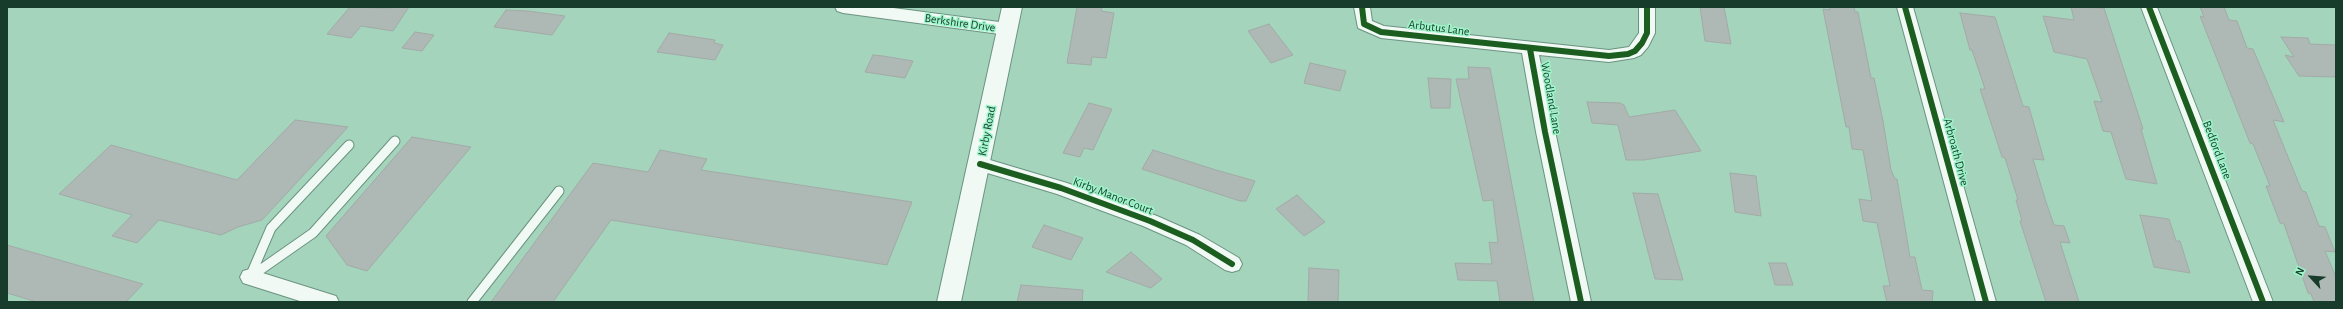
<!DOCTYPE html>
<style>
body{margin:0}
#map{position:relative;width:2343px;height:309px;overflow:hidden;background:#a4d4bc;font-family:"Alegreya Sans",sans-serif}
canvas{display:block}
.frame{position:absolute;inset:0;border:8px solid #183c2c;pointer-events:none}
.north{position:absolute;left:2291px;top:257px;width:40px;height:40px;-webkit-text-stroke:3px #9df5ca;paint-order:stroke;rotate:296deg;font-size:11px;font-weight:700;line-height:16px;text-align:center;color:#183c2c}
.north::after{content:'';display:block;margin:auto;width:14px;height:18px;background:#183c2c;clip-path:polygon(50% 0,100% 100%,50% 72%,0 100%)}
</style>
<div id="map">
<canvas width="2343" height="309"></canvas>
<div class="frame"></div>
<div class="north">N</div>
</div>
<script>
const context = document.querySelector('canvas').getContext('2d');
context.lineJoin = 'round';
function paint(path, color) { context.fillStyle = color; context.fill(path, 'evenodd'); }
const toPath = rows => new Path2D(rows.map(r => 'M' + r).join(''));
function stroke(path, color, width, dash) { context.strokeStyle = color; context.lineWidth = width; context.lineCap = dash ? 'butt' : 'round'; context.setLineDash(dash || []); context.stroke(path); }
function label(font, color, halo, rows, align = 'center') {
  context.font = font + ' "Alegreya Sans",sans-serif'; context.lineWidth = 3; context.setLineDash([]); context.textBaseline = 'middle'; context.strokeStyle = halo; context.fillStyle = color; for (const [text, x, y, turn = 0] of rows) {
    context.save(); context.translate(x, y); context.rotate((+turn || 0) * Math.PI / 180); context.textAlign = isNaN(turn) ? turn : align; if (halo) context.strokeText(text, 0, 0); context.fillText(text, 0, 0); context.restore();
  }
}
const building = toPath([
 [350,7,382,8,409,7,393,31,361,26,351,38,327,34,350,7],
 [1077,7,1102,7,1101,11,1114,13,1106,58,1092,57,1091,65,1067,63,1077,7],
 [1700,7,1724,7,1731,44,1705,41,1700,7],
 [1829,7,1854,7,1855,12,1858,12,1871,78,1874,78,1883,121,1891,170,1895,179,1897,179,1910,257,1915,257,1922,290,1933,291,1932,302,1887,302,1883,286,1890,286,1877,223,1863,221,1859,199,1872,201,1863,150,1852,149,1849,127,1846,127,1823,9,1830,10,1829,7],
 [2071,7,2104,8,2143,129,2141,129,2157,184,2126,179,2111,132,2103,131,2094,101,2102,102,2087,59,2054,52,2043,16,2074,20,2071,7],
 [2200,7,2224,7,2229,20,2237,21,2247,48,2253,49,2284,122,2273,120,2302,191,2306,192,2319,226,2325,227,2335,252,2325,251,2336,277,2336,302,2314,302,2311,294,2308,293,2284,224,2280,223,2266,186,2270,186,2253,144,2250,143,2200,16,2204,17,2200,7],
 [506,10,528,11,565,16,552,35,494,27,506,10],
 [1960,13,1995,17,2023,106,2029,107,2044,160,2033,159,2046,202,2054,225,2064,226,2070,243,2060,242,2079,302,2046,302,2020,221,2022,221,2016,200,2018,200,2005,158,2002,157,1980,89,1985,89,1972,50,1970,50,1960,13],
 [1269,24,1293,55,1271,63,1248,31,1269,24],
 [415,32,434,35,422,51,402,48,415,32],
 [669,33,715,40,714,43,723,45,715,60,657,52,669,33],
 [2281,37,2308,38,2310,44,2336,45,2336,77,2299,76,2285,55,2294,57,2281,37],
 [873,55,883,56,913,61,905,78,865,72,873,55],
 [1310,63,1346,71,1340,91,1304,83,1310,63],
 [1468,67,1490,68,1534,302,1500,302,1497,281,1458,280,1455,263,1492,264,1489,242,1498,243,1493,200,1483,201,1456,79,1469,79,1468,67],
 [1428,78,1451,79,1450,108,1431,108,1428,78],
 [1587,102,1620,103,1624,105,1629,117,1675,110,1701,151,1644,160,1626,160,1618,125,1592,123,1587,102],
 [1089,103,1112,109,1093,150,1084,148,1080,157,1063,153,1089,103],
 [295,120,348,127,262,220,238,227,221,235,159,220,137,243,112,236,132,215,59,194,111,145,237,180,295,120],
 [412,137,471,147,367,271,347,265,326,236,412,137],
 [660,150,707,159,701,170,912,202,887,265,611,220,553,302,491,302,593,163,648,172,660,150],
 [1153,150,1216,170,1255,181,1246,201,1240,201,1142,169,1153,150],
 [1730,173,1756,176,1761,216,1735,212,1730,173],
 [1633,193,1658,194,1683,280,1655,279,1633,193],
 [1297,195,1325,222,1304,236,1276,209,1297,195],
 [2140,215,2169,219,2176,241,2180,241,2190,273,2154,267,2140,215],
 [1044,225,1083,238,1071,260,1032,247,1044,225],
 [7,245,143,284,126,302,37,302,7,293,7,245],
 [1131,252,1162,279,1151,288,1106,272,1131,252],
 [1769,263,1786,263,1793,285,1775,285,1769,263],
 [1309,268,1339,270,1338,302,1308,302,1309,268],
 [1021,285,1083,290,1082,302,1017,302,1021,285]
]);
paint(building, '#aeb8b4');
stroke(building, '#a2aaa7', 1);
const service = toPath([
 [250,277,313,233,395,141],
 [250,277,271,228,349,145],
 [472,302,559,191]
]);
const minor = toPath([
 [835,7,886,7,1007,23,1013,25,1015,29,1013,33,1007,35,843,13,837,11,835,7],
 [1354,7,1370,7,1372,21,1384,26,1609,50,1629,47,1639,33,1639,7,1655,7,1655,33,1648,47,1641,55,1634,58,1609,62,1539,55,1591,302,1571,302,1536,132,1522,53,1381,38,1358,28,1354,7],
 [1897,7,1913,7,1996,302,1976,302,1897,7],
 [2141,7,2157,7,2273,302,2253,302,2141,7],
 [980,157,1067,183,1157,216,1200,235,1239,258,1242,264,1239,270,1232,272,1225,270,1186,245,1143,226,1057,194,974,169,971,164,974,159,980,157],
 [250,269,336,296,339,302,303,302,243,283,240,277,243,271,250,269]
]);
const secondary = toPath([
 [1002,7,1022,7,961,302,937,302,1002,7]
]);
stroke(service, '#6b9381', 11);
stroke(minor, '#6b9381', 2);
stroke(secondary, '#6b9381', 2);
stroke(service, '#f1f9f5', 9);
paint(minor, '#f1f9f5');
paint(secondary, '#f1f9f5');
stroke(toPath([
 [1362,7,1364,24,1381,32,1609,56,1628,54,1635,51,1642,43,1647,33,1647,7],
 [1905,7,1986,302],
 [2149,7,2263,302],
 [1530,49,1545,132,1581,302],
 [980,164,1061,188,1150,221,1193,240,1232,264]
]), '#1b5e20', 6);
label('12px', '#183c2c', '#9df5ca', [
 ["Berkshire Drive",960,23,8],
 ["Arbutus Lane",1439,28,7],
 ["Woodland Lane",1551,98,80],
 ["Kirby Road",987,131,-79],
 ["Bedford Lane",2217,150,69],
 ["Arbroath Drive",1956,152,75],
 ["Kirby Manor Court",1113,196,21]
]);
</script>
